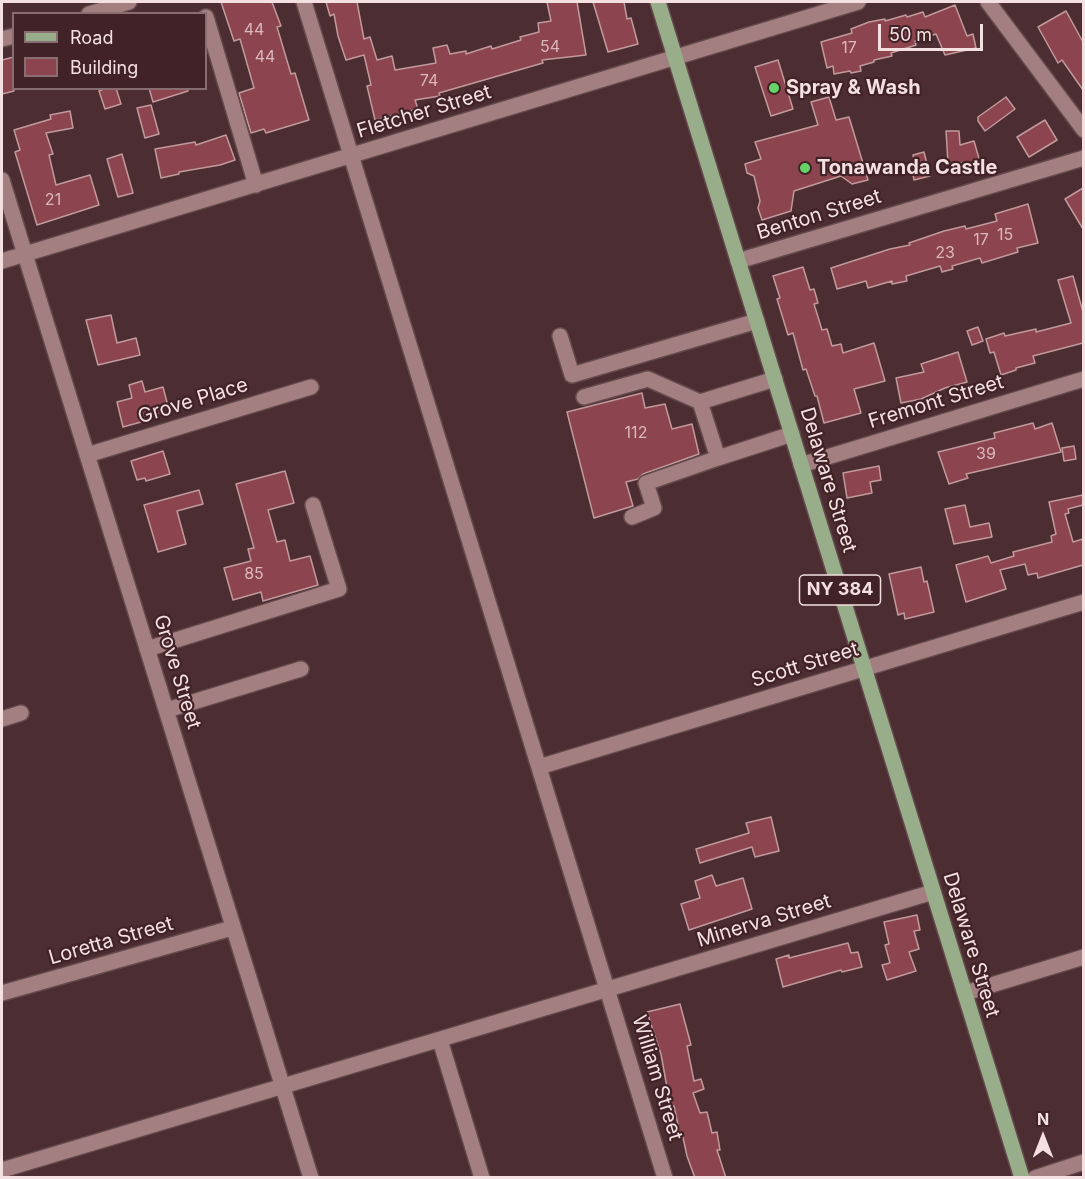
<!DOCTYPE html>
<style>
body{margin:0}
#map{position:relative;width:1085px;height:1179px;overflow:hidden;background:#4c2d31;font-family:Inter,sans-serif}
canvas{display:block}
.frame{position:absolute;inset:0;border:3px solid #f4dfe1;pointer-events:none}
.legend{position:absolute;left:12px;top:12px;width:195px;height:78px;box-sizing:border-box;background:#412327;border:2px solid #896e71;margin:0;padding:8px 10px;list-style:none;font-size:18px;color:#f4dfe1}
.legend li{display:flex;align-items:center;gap:12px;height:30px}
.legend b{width:30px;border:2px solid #896e71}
.north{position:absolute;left:1013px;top:1107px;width:60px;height:60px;-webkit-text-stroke:4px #412327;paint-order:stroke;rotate:0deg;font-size:16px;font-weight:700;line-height:24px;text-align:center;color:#f4dfe1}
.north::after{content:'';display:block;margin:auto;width:21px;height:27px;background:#f4dfe1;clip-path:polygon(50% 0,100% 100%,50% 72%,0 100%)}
.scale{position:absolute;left:878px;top:24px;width:105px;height:27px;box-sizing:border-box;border:3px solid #f4dfe1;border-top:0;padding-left:8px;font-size:18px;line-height:21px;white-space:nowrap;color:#f4dfe1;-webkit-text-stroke:4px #412327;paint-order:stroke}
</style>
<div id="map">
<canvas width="1085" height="1179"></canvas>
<div class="frame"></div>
<ul class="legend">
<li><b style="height:8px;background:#98ad8a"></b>Road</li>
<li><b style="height:16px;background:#8c454f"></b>Building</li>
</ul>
<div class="north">N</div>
<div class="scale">50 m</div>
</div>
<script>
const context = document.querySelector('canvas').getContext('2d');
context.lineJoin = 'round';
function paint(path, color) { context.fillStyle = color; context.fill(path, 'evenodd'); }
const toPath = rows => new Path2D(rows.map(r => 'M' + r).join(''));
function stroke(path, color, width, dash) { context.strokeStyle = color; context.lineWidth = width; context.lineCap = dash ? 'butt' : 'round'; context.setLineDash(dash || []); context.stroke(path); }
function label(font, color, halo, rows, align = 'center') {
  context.font = font + ' Inter,sans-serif'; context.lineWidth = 4.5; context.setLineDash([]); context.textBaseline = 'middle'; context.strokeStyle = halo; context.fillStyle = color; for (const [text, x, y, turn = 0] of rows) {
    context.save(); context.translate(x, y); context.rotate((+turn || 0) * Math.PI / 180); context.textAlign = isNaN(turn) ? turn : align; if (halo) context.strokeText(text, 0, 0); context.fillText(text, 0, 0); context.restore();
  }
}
const building = toPath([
 [221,2,272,2,281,26,277,27,291,74,295,73,309,120,266,133,264,129,251,133,239,93,254,88,240,39,234,41,221,2],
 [326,2,357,2,364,39,370,37,377,60,392,56,395,70,436,63,433,48,447,45,450,54,466,51,466,54,491,46,492,49,521,40,520,37,539,32,538,23,551,21,547,2,577,2,586,55,542,60,543,63,439,93,440,96,415,100,418,109,375,120,367,86,371,85,364,55,346,60,338,36,334,14,330,16,326,2],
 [593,2,624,2,627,19,631,18,638,44,608,52,593,2],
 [955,5,967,36,973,34,976,48,945,55,936,34,915,41,916,45,891,53,892,56,874,60,874,62,860,66,861,71,851,73,850,71,834,74,833,66,827,68,821,42,852,33,851,29,869,22,885,19,885,21,906,15,907,17,923,12,925,17,955,5],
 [1066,11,1083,42,1083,90,1062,60,1058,63,1038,27,1066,11],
 [14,57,14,91,2,94,2,60,14,57],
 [778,60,793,109,771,116,755,67,778,60],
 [106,88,116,88,121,104,105,109,99,91,106,88],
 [149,88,187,88,188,91,153,102,149,88],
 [829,97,836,120,849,117,868,180,852,184,841,176,794,191,791,211,762,220,758,208,760,201,754,176,747,173,745,164,761,159,755,142,818,125,811,102,829,97],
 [1006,97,1015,109,985,131,978,121,978,117,1006,97],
 [151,105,159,134,145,138,137,108,151,105],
 [70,111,73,128,46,133,53,154,49,155,56,185,90,175,99,205,37,225,15,152,20,150,14,130,51,119,50,115,70,111],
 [1045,120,1057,140,1029,157,1017,137,1045,120],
 [946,131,959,131,960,145,974,141,980,162,968,166,967,163,948,163,946,131],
 [226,135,235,160,220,165,179,172,179,174,161,178,155,149,195,142,196,145,226,135],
 [924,152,930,176,914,180,911,165,915,165,913,155,924,152],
 [122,154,133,193,118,197,107,159,122,154],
 [1083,188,1083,229,1065,199,1083,188],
 [1028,204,1038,243,1017,248,1018,252,982,263,980,258,952,266,953,269,942,272,940,266,906,276,907,281,892,284,892,281,868,288,866,281,837,289,831,268,890,249,910,245,909,243,944,231,965,226,966,229,997,221,995,214,1028,204],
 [803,267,810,290,814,289,818,303,814,304,822,330,827,329,832,346,841,344,843,353,874,343,885,381,854,389,861,413,824,423,817,396,815,396,806,369,803,370,793,333,788,335,777,299,780,298,773,276,803,267],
 [1073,276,1083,312,1083,343,1033,356,1035,363,1016,368,1016,370,1001,375,994,352,990,353,986,339,1004,333,1005,336,1036,329,1036,332,1071,323,1058,280,1073,276],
 [111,315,117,343,136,338,140,355,98,365,86,320,111,315],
 [978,327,983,341,972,345,967,331,978,327],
 [958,352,967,382,945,388,921,399,901,403,896,378,924,372,921,364,958,352],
 [142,381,145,392,163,387,168,406,159,408,160,413,140,418,141,422,123,427,117,402,132,398,129,385,142,381],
 [642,393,645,408,665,404,672,429,692,424,699,454,643,474,638,479,626,482,633,506,594,518,567,412,642,393],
 [1033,423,1035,429,1052,423,1061,452,966,474,968,478,949,484,938,452,995,438,994,433,1033,423],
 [1074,446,1076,459,1064,461,1062,448,1074,446],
 [163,451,170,474,146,481,145,478,137,480,131,461,163,451],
 [879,466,881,480,870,482,872,493,847,498,843,473,879,466],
 [285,471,294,503,268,510,277,542,285,540,290,561,310,556,318,585,263,601,261,592,233,600,224,568,251,561,248,549,254,548,236,484,285,471],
 [199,490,203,504,177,511,186,544,158,552,144,505,199,490],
 [1083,495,1083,505,1068,509,1069,513,1065,514,1073,542,1083,539,1083,565,1038,578,1037,573,1028,575,1025,564,1000,570,1006,589,966,602,956,565,988,556,991,563,1014,556,1013,552,1052,542,1051,536,1056,534,1049,502,1083,495],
 [965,505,970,527,989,523,992,537,954,544,945,509,965,505],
 [921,567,924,582,927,581,934,612,905,619,904,613,898,615,889,574,921,567],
 [771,817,779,851,755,857,752,847,700,863,696,849,749,833,746,823,771,817],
 [712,875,716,886,743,878,752,909,689,930,681,904,700,898,695,881,712,875],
 [917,915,920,930,914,931,919,949,909,952,916,971,887,980,882,965,890,963,885,945,889,944,884,922,917,915],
 [848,943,851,953,858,952,862,967,842,972,841,970,783,987,776,959,789,955,789,958,848,943],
 [680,1004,691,1045,687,1046,694,1081,701,1079,704,1089,693,1093,700,1113,707,1112,712,1133,717,1132,720,1150,717,1150,726,1178,695,1178,687,1156,682,1133,680,1134,674,1106,672,1107,668,1093,661,1054,647,1012,680,1004]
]);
paint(building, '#8c454f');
stroke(building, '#c09a9d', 1.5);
const minor = toPath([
 [304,2,665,1178],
 [988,2,1084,130],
 [89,14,129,2],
 [206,17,256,185],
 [2,39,14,36],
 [2,180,311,1178],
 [2,261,858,2],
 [738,261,1084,158],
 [560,336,572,375,757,321],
 [775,379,700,402,718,458,792,434],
 [584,397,648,379,700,402],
 [87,455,311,387],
 [801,465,1084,379],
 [632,517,654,508,646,483,718,458],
 [147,649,339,589,313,505],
 [167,710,301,669],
 [2,719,21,713],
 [539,767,1084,602],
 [2,993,232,928],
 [965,993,1084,957],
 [440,1040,482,1178],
 [2,1170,933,892],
 [1035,1178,1084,1162]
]);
const major = toPath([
 [658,2,1022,1178]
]);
stroke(minor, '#644a4c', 18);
stroke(major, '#644a4c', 18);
stroke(minor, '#a47f82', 15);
stroke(major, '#98ad8a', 15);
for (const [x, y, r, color] of [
 [774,88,6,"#64d468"],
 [805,168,6,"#64d468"]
]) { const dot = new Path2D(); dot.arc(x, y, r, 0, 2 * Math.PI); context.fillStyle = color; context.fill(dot); stroke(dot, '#412327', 2); }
label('16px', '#dab8bc', null, [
 ["44",254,30],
 ["54",550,47],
 ["17",849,48],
 ["44",265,57],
 ["74",429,81],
 ["21",53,200],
 ["15",1005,235],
 ["17",981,240],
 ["23",945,253],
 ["112",636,433],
 ["39",986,454],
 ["85",254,574]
]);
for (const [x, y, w] of [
 [840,590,81]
]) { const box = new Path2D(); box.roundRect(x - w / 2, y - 15, w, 30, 4.5); context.fillStyle = '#412327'; context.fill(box); stroke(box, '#f4dfe1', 1.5); }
label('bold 18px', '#f4dfe1', null, [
 ["NY 384",840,590]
]);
label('bold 20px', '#f4dfe1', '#412327', [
 ["Spray & Wash",786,88],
 ["Tonawanda Castle",817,168]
], 'left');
label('20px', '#f4dfe1', '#412327', [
 ["Fletcher Street",424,112,-17],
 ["Benton Street",819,215,-17],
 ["Grove Place",193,401,-17],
 ["Fremont Street",936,402,-17],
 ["Delaware Street",828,480,73],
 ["Scott Street",805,665,-17],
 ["Grove Street",177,672,73],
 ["Minerva Street",764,921,-17],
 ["Loretta Street",111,941,-16],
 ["Delaware Street",971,945,73],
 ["William Street",657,1078,73]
]);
</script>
